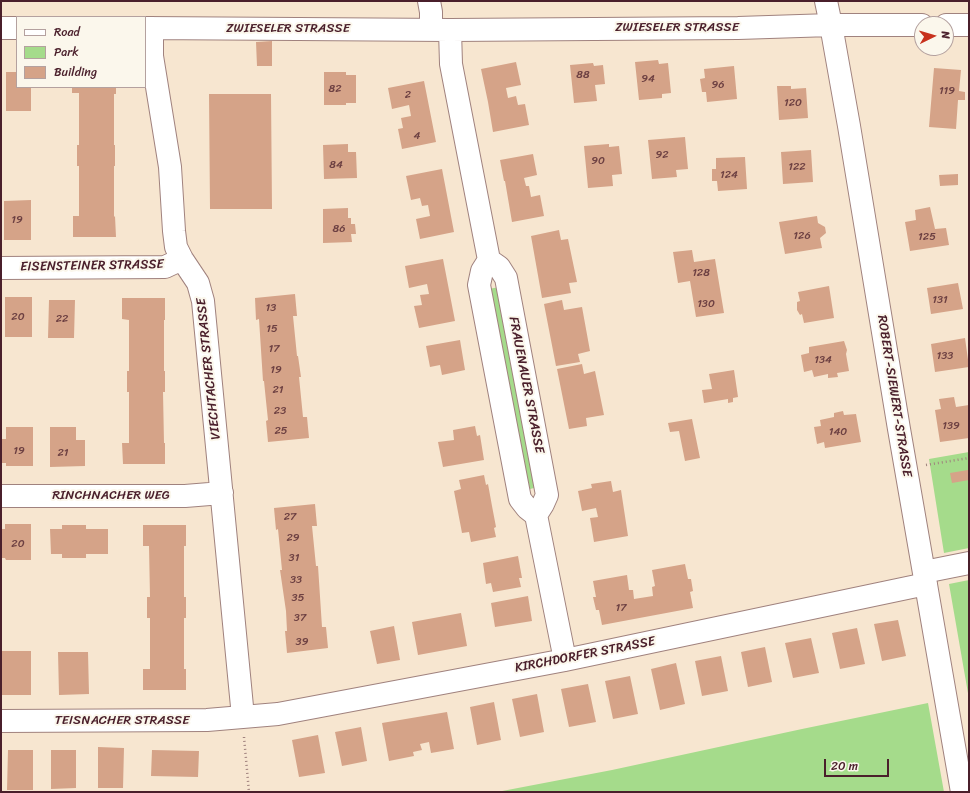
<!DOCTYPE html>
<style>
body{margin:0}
#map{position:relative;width:970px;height:793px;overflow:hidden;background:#f7e6d0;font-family:Sriracha,sans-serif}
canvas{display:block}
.frame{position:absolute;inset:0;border:2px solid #4a1f2b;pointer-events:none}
.legend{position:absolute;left:16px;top:16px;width:130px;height:72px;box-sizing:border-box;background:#fbf7ec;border:1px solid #b4a19f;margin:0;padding:5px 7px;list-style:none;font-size:12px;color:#4a1f2b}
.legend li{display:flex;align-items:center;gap:8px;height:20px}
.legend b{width:20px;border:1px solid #b4a19f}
.north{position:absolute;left:914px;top:16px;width:40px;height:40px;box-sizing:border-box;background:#fbf7ec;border:1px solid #b4a19f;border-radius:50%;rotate:85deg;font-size:11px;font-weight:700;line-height:16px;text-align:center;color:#4a1f2b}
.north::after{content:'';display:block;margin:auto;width:14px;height:18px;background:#c8321e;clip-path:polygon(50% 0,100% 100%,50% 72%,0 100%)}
.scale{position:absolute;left:824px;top:759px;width:65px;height:18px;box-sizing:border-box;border:2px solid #4a1f2b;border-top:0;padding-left:5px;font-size:12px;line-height:14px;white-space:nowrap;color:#4a1f2b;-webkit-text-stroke:3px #fbf7ec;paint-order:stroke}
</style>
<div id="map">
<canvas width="970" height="793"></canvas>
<div class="frame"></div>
<ul class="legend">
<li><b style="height:5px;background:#fff"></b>Road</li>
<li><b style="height:11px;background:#a5db8b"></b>Park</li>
<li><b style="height:11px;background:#d5a388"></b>Building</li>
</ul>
<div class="north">N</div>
<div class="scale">20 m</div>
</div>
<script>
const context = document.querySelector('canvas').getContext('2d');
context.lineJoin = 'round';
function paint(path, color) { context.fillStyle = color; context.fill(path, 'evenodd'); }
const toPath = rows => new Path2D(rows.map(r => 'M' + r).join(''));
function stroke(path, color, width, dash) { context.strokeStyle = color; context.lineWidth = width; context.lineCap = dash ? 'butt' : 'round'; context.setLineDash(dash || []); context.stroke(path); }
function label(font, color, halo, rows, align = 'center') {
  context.font = font + ' Sriracha,sans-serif'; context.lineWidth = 4; context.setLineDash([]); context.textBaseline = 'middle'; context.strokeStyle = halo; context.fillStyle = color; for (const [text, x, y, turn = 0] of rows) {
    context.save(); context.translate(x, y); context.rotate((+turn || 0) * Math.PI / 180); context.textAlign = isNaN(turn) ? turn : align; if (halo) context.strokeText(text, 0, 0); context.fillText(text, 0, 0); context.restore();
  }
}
paint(toPath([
 [500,287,538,487,526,490,488,289],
 [969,452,969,548,944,553,929,459],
 [969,580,969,699,949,584],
 [928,703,944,792,497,792,612,770,802,729]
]), '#a5db8b');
paint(toPath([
 [272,41,272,66,257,66,256,42],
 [658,60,659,64,668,63,671,93,662,94,662,98,639,100,635,62],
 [516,62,521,85,506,88,508,98,516,96,518,105,525,104,529,125,493,132,488,102,481,69],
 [593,63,594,66,603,65,605,84,595,85,597,101,574,103,570,65],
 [734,66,737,99,707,102,706,92,702,92,700,79,705,78,704,69],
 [934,68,961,70,959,91,965,92,965,100,958,100,956,129,929,127],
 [6,72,17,72,17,87,31,87,31,111,6,111],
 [324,72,346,72,346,75,356,75,356,103,346,103,346,105,324,105],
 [424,81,436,142,402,149,398,129,403,128,401,118,411,116,409,105,392,109,388,88],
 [777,86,791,86,791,89,806,88,808,118,779,120],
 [72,87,116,87,116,94,114,94,114,145,115,145,115,166,114,166,114,217,115,216,116,237,73,237,73,216,79,216,79,166,77,166,77,145,79,145,79,93,72,93],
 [209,94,271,94,272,209,210,209],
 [685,137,688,169,676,170,677,177,652,179,648,140],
 [348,144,348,152,356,152,357,178,324,179,323,145],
 [609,144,609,147,619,146,622,174,612,175,613,186,588,188,584,146],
 [811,150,813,182,783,184,781,152],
 [533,154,537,175,524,178,526,186,529,186,531,197,540,195,544,216,512,222,505,181,504,181,500,160],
 [745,157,747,189,718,191,717,181,712,181,712,169,716,169,716,158],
 [442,169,454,232,420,239,416,219,430,216,428,205,422,206,420,198,411,200,406,176],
 [958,174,958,185,940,186,939,175],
 [31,200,31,240,4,240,4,201],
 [930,207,935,229,946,228,949,245,910,251,905,222,916,220,915,210],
 [348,208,348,218,351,218,351,224,355,224,356,234,351,234,352,242,323,243,323,209],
 [817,216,818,223,825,227,826,233,820,238,822,248,785,254,779,222],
 [559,230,561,240,568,239,577,282,569,283,571,293,542,298,531,236],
 [692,250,694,262,715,259,724,313,696,317,690,281,678,283,673,252],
 [443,259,455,321,419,328,414,306,422,305,420,295,429,294,427,284,409,288,405,266],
 [958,283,963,309,931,314,927,288],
 [829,286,834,318,804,323,802,314,800,315,797,310,797,302,800,301,798,292],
 [295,294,297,316,293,316,297,356,298,356,301,377,299,377,303,417,307,417,309,438,268,442,266,421,268,420,266,401,264,381,263,381,259,319,256,320,255,298],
 [5,297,32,297,32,337,5,337],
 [122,298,165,298,165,320,164,320,164,371,165,371,165,392,163,392,164,443,165,443,165,464,123,464,122,443,129,443,129,392,127,392,127,371,129,371,129,320,122,319],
 [49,300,75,300,74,338,48,338],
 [562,300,564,310,582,307,590,351,578,354,580,362,556,366,544,304],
 [965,338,969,367,935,372,931,344],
 [460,340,465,370,442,375,440,365,430,367,426,346],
 [844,341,847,350,846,354,849,371,837,373,838,377,828,378,828,374,814,377,812,370,804,372,801,355,809,353,809,347],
 [582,364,584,374,595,371,604,415,586,418,587,426,569,429,557,369],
 [734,370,738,397,733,398,733,402,728,403,728,399,704,403,702,390,712,389,709,374],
 [954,397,956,407,969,405,969,438,940,442,935,410,941,409,939,399],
 [843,411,844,415,856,414,861,442,825,448,824,442,817,444,814,427,821,426,820,420,834,417,834,413],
 [692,419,700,458,685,461,679,431,670,432,668,423],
 [475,426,477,436,480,435,484,460,443,467,438,442,454,440,453,430],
 [6,427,33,427,33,466,6,466,6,463,1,463,1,439,6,439],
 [50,427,76,427,76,440,85,440,85,466,50,467],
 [968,470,969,480,952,483,950,473],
 [484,475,486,485,488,484,492,506,496,527,494,528,496,537,471,542,469,532,462,533,454,491,461,489,459,480],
 [611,481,613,492,621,490,628,536,594,542,590,518,598,517,596,508,582,511,578,491,592,488,591,484],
 [315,504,317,526,312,526,316,566,318,566,322,627,326,627,328,648,287,653,285,631,287,631,286,611,280,570,282,570,278,529,276,530,274,508],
 [5,524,31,524,31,560,6,560,5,558,1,558,1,529,5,529],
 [62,525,86,525,86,529,108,529,108,554,86,554,86,558,62,558,62,554,51,554,50,529,62,529],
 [143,525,186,525,186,546,184,546,184,597,186,597,186,618,184,618,184,669,186,669,186,690,143,690,143,669,150,669,150,618,147,618,147,597,150,597,149,546,143,546],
 [518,556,522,578,519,578,521,587,493,592,491,583,486,584,483,563],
 [685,564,688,579,691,579,693,591,690,592,693,608,602,625,599,610,596,610,593,597,596,597,593,581,627,575,629,590,633,590,634,599,653,596,652,587,655,586,652,570],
 [528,596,532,621,495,627,491,603],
 [461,613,467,646,418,655,412,622],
 [898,620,906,656,882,661,874,624],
 [394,626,400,660,377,664,370,631],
 [857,628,865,664,840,669,832,633],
 [811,638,819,673,793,678,785,643],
 [765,647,772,682,748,687,741,652],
 [1,651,31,651,31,695,1,695],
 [58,652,88,652,89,694,59,695],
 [721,656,728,691,702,696,695,661],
 [676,663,685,704,660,710,651,669],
 [630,676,638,714,613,719,605,681],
 [588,684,596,722,569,727,561,689],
 [537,694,544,732,520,737,512,699],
 [494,702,501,740,477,745,470,707],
 [447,712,454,749,431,753,429,742,420,744,422,750,413,752,414,756,389,761,382,723],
 [361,727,367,761,342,766,335,732],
 [318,735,325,773,299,777,292,740],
 [98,747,124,748,123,788,98,788],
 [8,750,33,750,33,790,7,790],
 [51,750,76,750,76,788,51,789],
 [152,750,199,751,198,777,151,776]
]), '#d5a388');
const minor = toPath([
 [429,1,431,12,431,30],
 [826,1,831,25,849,126,899,429,962,792],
 [946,25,969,25],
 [1,28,17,28],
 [145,28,450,30,738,28,831,25,922,25],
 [152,28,152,56,170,167,174,231,176,247,182,259,198,283,203,301,243,717],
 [450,30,451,64,489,260,499,267,506,278,547,495,543,504,536,515],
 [489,260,482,271,479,285,520,499,527,508,536,515,565,660],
 [1,268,165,267,182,259],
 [1,496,185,496,222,493],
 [924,572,969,563],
 [1,721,207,720,278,714,565,660,926,584]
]);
stroke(minor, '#a0827e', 24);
stroke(toPath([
 [926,465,969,458],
 [244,737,249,792]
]), '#a0827e', 2.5, [1, 3]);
stroke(minor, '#fff', 22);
label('11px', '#6d4042', null, [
 ["88",583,75],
 ["94",648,79],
 ["96",718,85],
 ["82",335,89],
 ["119",947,91],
 ["2",408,95],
 ["120",793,103],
 ["4",417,136],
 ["92",662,155],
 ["90",598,161],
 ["84",336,165],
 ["122",797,167],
 ["124",729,175],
 ["19",17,220],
 ["86",339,229],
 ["126",802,236],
 ["125",927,237],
 ["128",701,273],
 ["131",940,300],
 ["130",706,304],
 ["13",271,308],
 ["20",18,317],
 ["22",62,319],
 ["15",272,329],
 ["17",274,349],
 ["133",945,356],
 ["134",823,360],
 ["19",276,370],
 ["21",278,390],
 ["23",280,411],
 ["139",951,426],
 ["25",281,431],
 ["140",838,432],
 ["19",19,451],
 ["21",63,453],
 ["27",290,517],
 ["29",293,538],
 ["20",18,544],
 ["31",294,558],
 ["33",296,580],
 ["35",298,598],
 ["17",621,608],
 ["37",300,618],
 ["39",302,642]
]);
label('13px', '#4a1f2b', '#fbf7ec', [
 ["ZWIESELER STRASSE",677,28],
 ["ZWIESELER STRASSE",288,29],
 ["EISENSTEINER STRASSE",92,266,-1],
 ["VIECHTACHER STRASSE",209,369,-96],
 ["FRAUENAUER STRASSE",526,385,79],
 ["ROBERT-SIEWERT-STRASSE",894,396,81],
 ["RINCHNACHER WEG",111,496],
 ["KIRCHDORFER STRASSE",585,655,-11],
 ["TEISNACHER STRASSE",122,721]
]);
</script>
